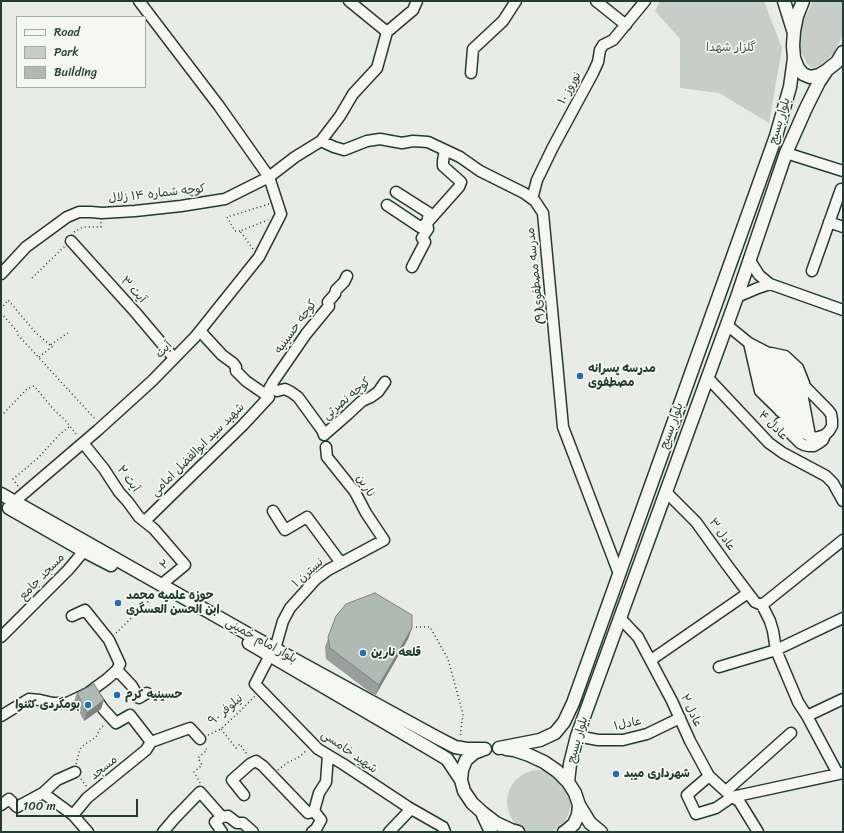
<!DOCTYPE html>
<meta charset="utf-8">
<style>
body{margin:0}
#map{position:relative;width:844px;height:833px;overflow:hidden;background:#e9ebe7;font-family:Sriracha,sans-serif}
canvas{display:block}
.frame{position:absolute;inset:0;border:2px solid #1f3d34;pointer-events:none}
.legend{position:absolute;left:16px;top:16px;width:130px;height:72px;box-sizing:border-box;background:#f6f6f2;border:1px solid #a0aca6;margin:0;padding:5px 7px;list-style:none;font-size:12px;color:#1f3d34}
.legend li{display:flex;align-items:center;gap:8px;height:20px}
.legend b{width:20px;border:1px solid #a0aca6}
.scale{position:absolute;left:16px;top:799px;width:122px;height:18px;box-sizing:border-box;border:2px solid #1f3d34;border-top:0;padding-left:5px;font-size:12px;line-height:14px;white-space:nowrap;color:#1f3d34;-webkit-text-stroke:3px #f6f6f2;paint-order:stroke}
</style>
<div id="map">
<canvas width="844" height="833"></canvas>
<div class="frame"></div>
<ul class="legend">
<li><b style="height:5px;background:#f6f6f2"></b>Road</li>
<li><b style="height:11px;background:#c7cec9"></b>Park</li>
<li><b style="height:11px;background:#b0bab5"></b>Building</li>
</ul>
<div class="scale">100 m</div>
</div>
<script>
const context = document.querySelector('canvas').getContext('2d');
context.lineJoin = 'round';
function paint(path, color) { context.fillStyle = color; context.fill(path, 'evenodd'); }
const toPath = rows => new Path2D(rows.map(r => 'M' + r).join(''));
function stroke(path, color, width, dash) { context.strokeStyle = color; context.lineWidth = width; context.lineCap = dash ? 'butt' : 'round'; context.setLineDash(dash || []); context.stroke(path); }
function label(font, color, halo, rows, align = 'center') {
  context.font = font + ' Sriracha,"Playpen Sans Arabic",sans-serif'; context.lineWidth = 3.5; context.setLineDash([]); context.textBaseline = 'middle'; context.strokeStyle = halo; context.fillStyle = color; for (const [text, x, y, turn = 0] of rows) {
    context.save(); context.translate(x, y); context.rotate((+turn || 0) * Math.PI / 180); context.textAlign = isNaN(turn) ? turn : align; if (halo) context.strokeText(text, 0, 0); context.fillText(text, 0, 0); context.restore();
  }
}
paint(toPath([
 [660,1,764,1,782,48,769,123,719,93,680,88,680,39,655,11],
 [813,1,843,1,843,33,840,41,834,53,822,64,813,69,807,64,800,49,801,25],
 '507 802a32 32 0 1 1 64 0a32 32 0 1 1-64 0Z'
]), '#c7cec9');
const minor = toPath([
 [349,1,387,32],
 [596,1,626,25],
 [471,73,473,49,503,21,516,1],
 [321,141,334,147,344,150,367,141,380,139,402,143,413,141,428,142,460,157,480,171,524,193,535,201,543,213,563,427,619,574],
 [786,153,843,171],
 [532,199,537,180,553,147,593,73,598,62,600,50,603,45,613,40,645,1],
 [387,205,420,227,427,223,429,213,396,192],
 [829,222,843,227],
 [71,241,136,313,174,358],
 [749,259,759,275,770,284,843,310],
 [412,267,425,242,422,238,428,229,427,223,459,187,461,182,443,166,443,161,445,150],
 [812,271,841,189],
 [1,274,26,247,67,217,79,212,91,212,102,213,135,211,181,206,225,199,269,177,295,157,321,141,340,116,353,94,377,68,387,32,413,10,417,1],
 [737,297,758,288,770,284],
 [727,325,749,343,776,357,828,410,831,414,832,420,832,426,829,431,825,435,819,437,814,438,803,433,760,391,749,343],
 [771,353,785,356,798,368,804,383],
 [756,355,766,360,802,393,810,436],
 [762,358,769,400],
 [772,366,780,411],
 [783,376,789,419],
 [707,377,769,443,783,453,826,476,833,483,843,501],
 [793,385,800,430],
 [270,387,277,391,285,389,291,392,298,397,322,430,324,435,348,414,362,401,371,397,378,392,385,382],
 [267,393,273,382,306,334,329,306,328,302,335,294,336,290,344,282,347,276],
 [780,423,800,443,804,445,809,446,814,446,819,443,823,440,825,435],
 [83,443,104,469,119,492,128,502,139,517,154,529,185,565,162,584],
 [666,492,696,522,727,565,751,597],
 [10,507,15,501,98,430,152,381,195,337,259,257,281,214,269,177,219,106,139,1],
 [273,511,285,530,307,517,341,563],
 [145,521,243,425,269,397,246,381,236,371,236,367,233,363,222,355,200,331],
 [843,540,762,605,770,621,773,631,776,650,843,618],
 [620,618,638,637,672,701,690,741,709,776,732,797,739,801,758,832],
 [1,637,68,570,84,551],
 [275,649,283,621,290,608,316,579,328,570,384,540,366,513,355,492,327,457,326,447],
 [270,655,255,684,318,749,343,764,408,807,443,827,445,832],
 [651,660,748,593,755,602,762,605],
 [719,667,776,650,798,702,807,716,838,774],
 [117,670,132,686,139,698,147,693],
 [94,696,104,710,116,723,130,715,151,742],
 [1,716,29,699,40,700,53,703,67,703,88,693,107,679,117,670,120,664,109,640,85,610,72,616],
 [807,716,843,699],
 [577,736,598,740,623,740,647,734,680,718],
 [709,776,687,795,696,814,716,808,732,797,843,773],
 [726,791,791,733],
 [43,793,73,815],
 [244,795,232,780,250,764,256,761,263,766,308,813,314,811],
 [1,805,9,799,17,807,43,793,57,780,75,772],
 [222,817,228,816,237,823,243,823,253,832],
 [88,832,73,815,87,798,146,750,151,742,190,728,200,739],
 [163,832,174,819,200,792,222,817,215,822,222,832],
 [312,832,316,829,321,820,314,811,319,793,326,782,328,755],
 [389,832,411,809]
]);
const major = toPath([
 [784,1,793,30],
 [803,1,797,16,794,31,793,46,794,58,798,68,803,74,810,77,819,75,827,70,837,62,843,52],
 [1,494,255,638,434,736,455,747,467,749,485,749],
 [9,508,84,551,111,565],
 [249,643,432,750,447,759,461,780],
 [499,748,540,740,555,733,564,722,573,703,776,136,790,87,794,58],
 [506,749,514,750,529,755,544,762,557,771,568,782,575,793,579,805,578,815,574,824,566,831,564,832],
 [482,750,474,753,466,760,462,770,461,780,464,791,472,803,483,813,496,823,511,830,518,832],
 [568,782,570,764,577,736,737,297,786,153,806,108,819,82,827,70],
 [579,805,590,823,601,832],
 [483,815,491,832]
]);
stroke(minor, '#1f3d34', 13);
stroke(major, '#1f3d34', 15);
stroke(toPath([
 [240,231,235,231,227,217,269,204],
 [74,232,83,227,101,227,101,221],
 [253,249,240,231,268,220],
 [32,278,65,246],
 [1,309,8,300,36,333,50,345],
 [1,313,17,331,18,335,96,420],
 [39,357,52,347,50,345,68,333],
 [1,416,27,389,34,386,55,411,65,420,77,435],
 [18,486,13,479,38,458,59,435,70,426],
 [416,627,430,627,448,659,463,714,460,738],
 [116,633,156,594],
 [221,729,236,748,240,744,248,756],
 [208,735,221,729,239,712,255,696],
 [76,764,80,749,84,745,96,737,100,729,105,724],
 [278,770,287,763,299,757,306,751],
 [81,779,87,787],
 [200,783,194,772,202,765,198,758,207,750,205,747]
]), '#1f3d34', 1.5, [1, 3]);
stroke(minor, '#f6f6f2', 10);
stroke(major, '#f6f6f2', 12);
paint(toPath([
 [336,616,412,628,408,639,375,696,326,659,325,647],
 [77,693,101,709,84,721,74,701]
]), '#97a09c');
paint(toPath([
 [412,628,408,639,375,696,379,685],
 [104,700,101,709,84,721,87,713]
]), '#7b827f');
const building = toPath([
 [375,593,412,615,412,628,379,685,330,648,328,637,336,616,346,604,375,593],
 [94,684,104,700,87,713,77,693,94,684]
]);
paint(building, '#b0bab5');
stroke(building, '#7b827f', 1);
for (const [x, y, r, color] of [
 [580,376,4,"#1f6fb2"],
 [118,603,4,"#1f6fb2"],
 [363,653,4,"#1f6fb2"],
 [117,695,4,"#1f6fb2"],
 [88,705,4,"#1f6fb2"],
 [616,774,4,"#1f6fb2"]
]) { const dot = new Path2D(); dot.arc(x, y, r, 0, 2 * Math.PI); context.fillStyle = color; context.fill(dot); stroke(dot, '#f6f6f2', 1.5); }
label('12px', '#415a52', '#f6f6f2', [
 ["گلزار شهدا",731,48]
]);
label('12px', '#1f3d34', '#f6f6f2', [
 ["نوروز ۱۰",570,88,-61],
 ["بلوار بسیج",780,121,-73],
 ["کوچه شماره ۱۴ زلال",157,194,-6],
 ["مدرسه مصطفوی(۹)",536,276,-96],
 ["آیت ۳",133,290,48],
 ["کوچه حسینیه",296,327,-54],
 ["آیت",164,350,-46],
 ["کوچه نصرتی",347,399,-40],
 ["بلوار بسیج",672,426,-70],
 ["عادل ۴",773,426,45],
 ["شهید سید ابوالفضل امامی",198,450,-45],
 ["آیت ۲",128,479,54],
 ["نارین",365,486,57],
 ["عادل ۳",722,535,55],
 ["۲",165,565,-40],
 ["نسترن ۱",308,573,-42],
 ["مسجد جامع",42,577,-46],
 ["بلوار امام خمینی",261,641,29],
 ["نیلوفر ۹۰",226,710,-40],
 ["عادل ۲",691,711,65],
 ["عادل۱",628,724,-11],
 ["بلوار بسیج",578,740,-74],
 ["شهید خامسی",349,752,35],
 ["مسجد",104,768,-39]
]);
label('bold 12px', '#1f3d34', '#f6f6f2', [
 ["مدرسه پسرانه",588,369],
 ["مصطفوی",588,383],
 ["حوزه علمیه محمد",126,596],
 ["ابن الحسن العسگری",126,610],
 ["قلعه نارین",371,653],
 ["حسینیه کرم",125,695],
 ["بومگردی کثنوا",80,705,"right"],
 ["شهرداری میبد",624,774]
], 'left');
</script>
